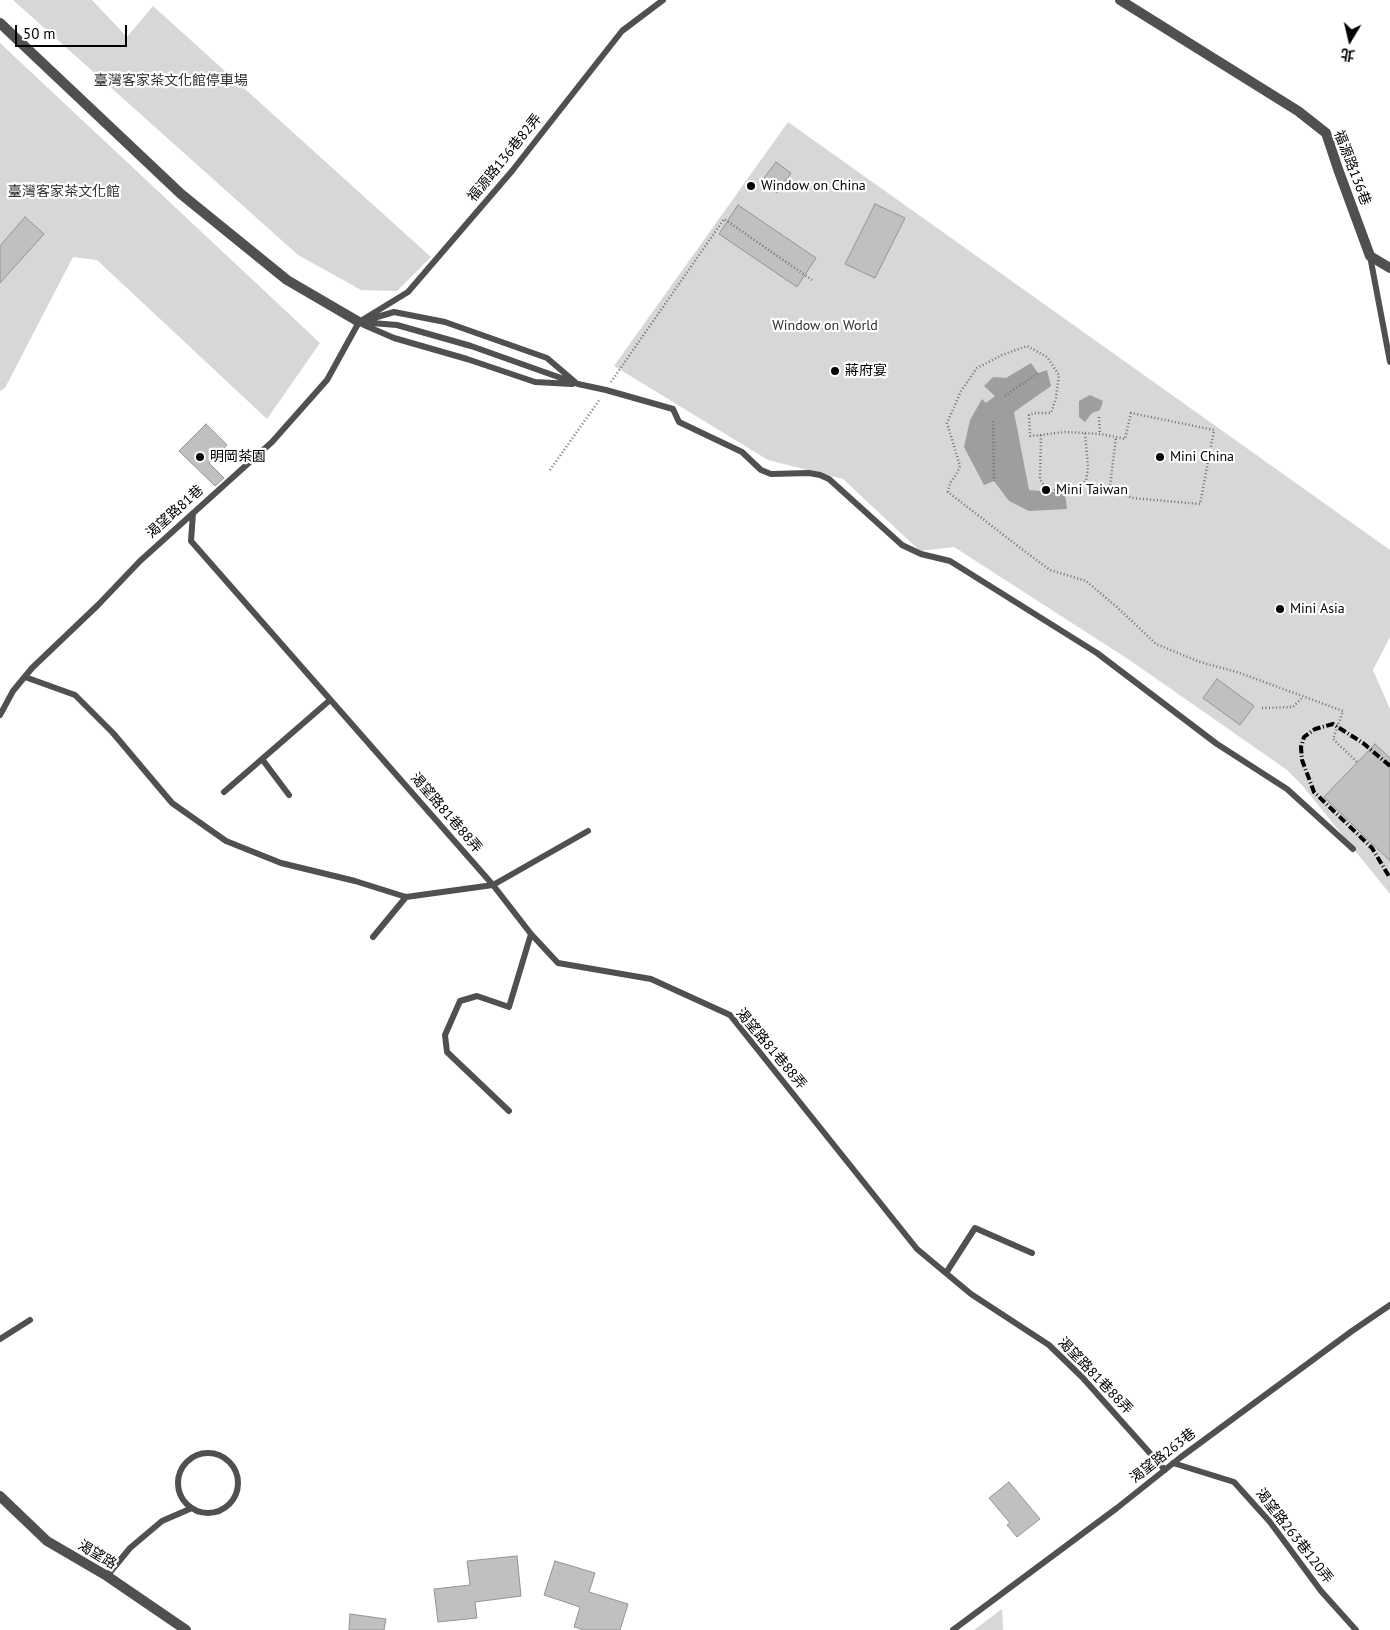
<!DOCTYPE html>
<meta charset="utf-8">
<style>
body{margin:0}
#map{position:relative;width:1390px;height:1630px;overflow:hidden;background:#fff;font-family:"PT Sans","Noto Sans TC",sans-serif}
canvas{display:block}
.north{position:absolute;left:1325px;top:15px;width:50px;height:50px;-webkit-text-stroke:4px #fff;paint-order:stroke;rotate:189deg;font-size:14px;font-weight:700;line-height:20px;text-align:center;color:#000}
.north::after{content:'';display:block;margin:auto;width:18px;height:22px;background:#000;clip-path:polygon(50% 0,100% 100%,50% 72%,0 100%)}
.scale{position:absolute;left:15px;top:25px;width:112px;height:22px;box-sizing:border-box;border:2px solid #000;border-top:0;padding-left:6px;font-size:15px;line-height:18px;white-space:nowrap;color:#000;-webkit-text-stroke:4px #fff;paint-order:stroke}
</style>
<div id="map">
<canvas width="1390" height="1630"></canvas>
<div class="north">北</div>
<div class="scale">50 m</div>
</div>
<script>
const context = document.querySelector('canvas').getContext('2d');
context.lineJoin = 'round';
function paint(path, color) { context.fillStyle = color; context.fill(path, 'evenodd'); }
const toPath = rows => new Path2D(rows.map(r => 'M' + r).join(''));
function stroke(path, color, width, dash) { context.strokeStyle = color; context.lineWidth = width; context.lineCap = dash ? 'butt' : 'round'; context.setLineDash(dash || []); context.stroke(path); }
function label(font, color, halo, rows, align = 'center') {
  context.font = font + ' "PT Sans","Noto Sans TC",sans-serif'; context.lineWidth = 4.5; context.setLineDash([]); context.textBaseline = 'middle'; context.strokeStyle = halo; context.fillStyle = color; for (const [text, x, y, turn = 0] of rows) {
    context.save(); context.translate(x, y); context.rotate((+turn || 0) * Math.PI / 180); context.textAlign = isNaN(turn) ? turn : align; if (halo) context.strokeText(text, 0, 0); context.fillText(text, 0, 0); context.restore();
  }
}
paint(toPath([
 [13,0,92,0,127,37,153,6,431,257,397,291,361,290,298,255],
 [0,43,320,343,267,419,97,260,73,257,5,388,0,391],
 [788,122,1390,550,1390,637,1373,670,1390,709,1390,894,1302,785,1287,770,1131,661,954,547,920,551,843,479,768,460,614,366],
 [1002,1609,1003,1630,974,1630]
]), '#d7d7d7');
paint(toPath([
 [1031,363,1038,373,1047,370,1051,386,1014,412,1029,490,1065,493,1067,509,1029,511,1009,501,994,481,984,485,964,447,970,420,982,399,986,403,995,396,984,386,993,377,1006,378],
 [1090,395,1103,401,1100,410,1092,413,1085,422,1079,417,1079,401]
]), '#9e9e9e');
const building = toPath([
 [776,162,791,173,777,193,761,182,776,162],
 [875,204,905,218,875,278,845,264,875,204],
 [738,205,816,258,797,287,719,234,738,205],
 [25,217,44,234,0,283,0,246,25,217],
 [206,424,227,445,209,463,224,478,215,486,179,451,206,424],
 [1217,679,1254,706,1240,725,1203,698,1217,679],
 [1375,744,1390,758,1390,861,1324,797,1375,744],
 [1009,1482,1040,1519,1017,1537,1007,1525,1010,1523,989,1498,1009,1482],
 [517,1556,521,1596,475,1602,477,1618,438,1622,434,1589,470,1585,467,1561,517,1556],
 [555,1561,595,1573,589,1592,628,1604,620,1630,584,1630,574,1627,580,1607,544,1595,555,1561],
 [350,1614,386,1619,384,1630,349,1630,350,1614]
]);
paint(building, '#c0c0c0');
stroke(building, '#949494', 1);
stroke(toPath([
 [611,382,724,219,812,280],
 [1005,396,1038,373],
 [1099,417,1100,434],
 [993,421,994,481],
 [1085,433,1100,434,1116,437,1125,439,1131,413,1214,430,1200,504,1132,498,1110,487,1116,437],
 [1041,435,1040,479,1045,487,1054,490,1078,486,1086,481,1088,467,1085,433,1065,432,1041,435,1030,436,1029,415,1034,413,1051,413,1056,398,1059,375,1047,357,1027,346,1002,355,977,368,961,391,947,423,960,466,956,475,950,483,948,492,1023,550,1050,570,1086,581,1118,608,1156,644,1200,662,1237,672,1343,711,1333,739,1357,762],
 [550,470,600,399],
 [1262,708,1293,707,1303,697]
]), '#727272', 2.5, [1, 2.5]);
stroke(toPath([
 [1370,256,1390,362],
 [367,320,394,312,445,322,547,358,575,382],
 [359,322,397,325,471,346,578,384,606,390,673,409,679,422,742,452,761,470,771,474,809,473,820,475,829,479,902,545,921,554,950,561,1097,653,1217,744,1287,789,1353,849],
 [364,325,394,338,467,359,535,382,572,384],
 [193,513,191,541,493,885,531,934,558,963,651,979,730,1015,917,1249,971,1294,1049,1345,1082,1377,1165,1470],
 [25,677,75,695,113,733,172,803,226,841,281,863,355,881,406,897,493,885,588,831],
 [0,715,13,691,32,668,98,605,140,561,272,442,327,380,359,322,408,292,512,171,622,31,663,0],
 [262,759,289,795],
 [224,792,330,700],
 [373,937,406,897],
 [509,1111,447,1052,445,1035,460,1001,477,996,509,1007,531,934],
 [946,1273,975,1228,1032,1253],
 [0,1339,30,1320],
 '178 1483a30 30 0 1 1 60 0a30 30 0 1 1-60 0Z',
 [1173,1463,1234,1482,1270,1522,1321,1591,1356,1630],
 [107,1576,130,1548,162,1521,192,1508],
 [953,1630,1117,1508,1181,1457,1352,1331,1390,1305]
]), '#505050', 6);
stroke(toPath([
 [1120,0,1298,111,1326,133,1338,169,1370,256,1390,268],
 [0,23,181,194,287,280,359,322]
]), '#505050', 10);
stroke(toPath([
 [0,1496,47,1541,107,1576,186,1630]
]), '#505050', 10);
stroke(toPath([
 [1390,766,1363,743,1333,724,1315,729,1304,737,1301,747,1302,760,1314,792,1372,848,1390,878]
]), '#000', 4, [8, 2.5, 1, 2.5]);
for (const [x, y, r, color] of [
 [751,186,5,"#000"],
 [835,371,5,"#000"],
 [200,457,5,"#000"],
 [1160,457,5,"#000"],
 [1046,490,5,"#000"],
 [1280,609,5,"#000"]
]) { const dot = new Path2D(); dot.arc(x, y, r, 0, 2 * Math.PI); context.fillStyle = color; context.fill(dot); stroke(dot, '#fff', 2); }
label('14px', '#2e2e2e', '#fff', [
 ["臺灣客家茶文化館停車場",171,81],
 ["臺灣客家茶文化館",64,192],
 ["Window on World",825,326]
]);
label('14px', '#000', '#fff', [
 ["福源路136巷82弄",505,158,-51],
 ["福源路136巷",1352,168,69],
 ["渴望路81巷",175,512,-42],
 ["渴望路81巷88弄",446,813,49],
 ["渴望路81巷88弄",771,1049,50],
 ["渴望路81巷88弄",1095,1376,46],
 ["渴望路263巷",1163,1456,-38],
 ["渴望路263巷120弄",1294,1536,52],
 ["渴望路",97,1555,31]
]);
label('14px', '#000', '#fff', [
 ["Window on China",761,186],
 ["蔣府宴",845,371],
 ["明岡茶園",210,457],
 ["Mini China",1170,457],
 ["Mini Taiwan",1056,490],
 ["Mini Asia",1290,609]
], 'left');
</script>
